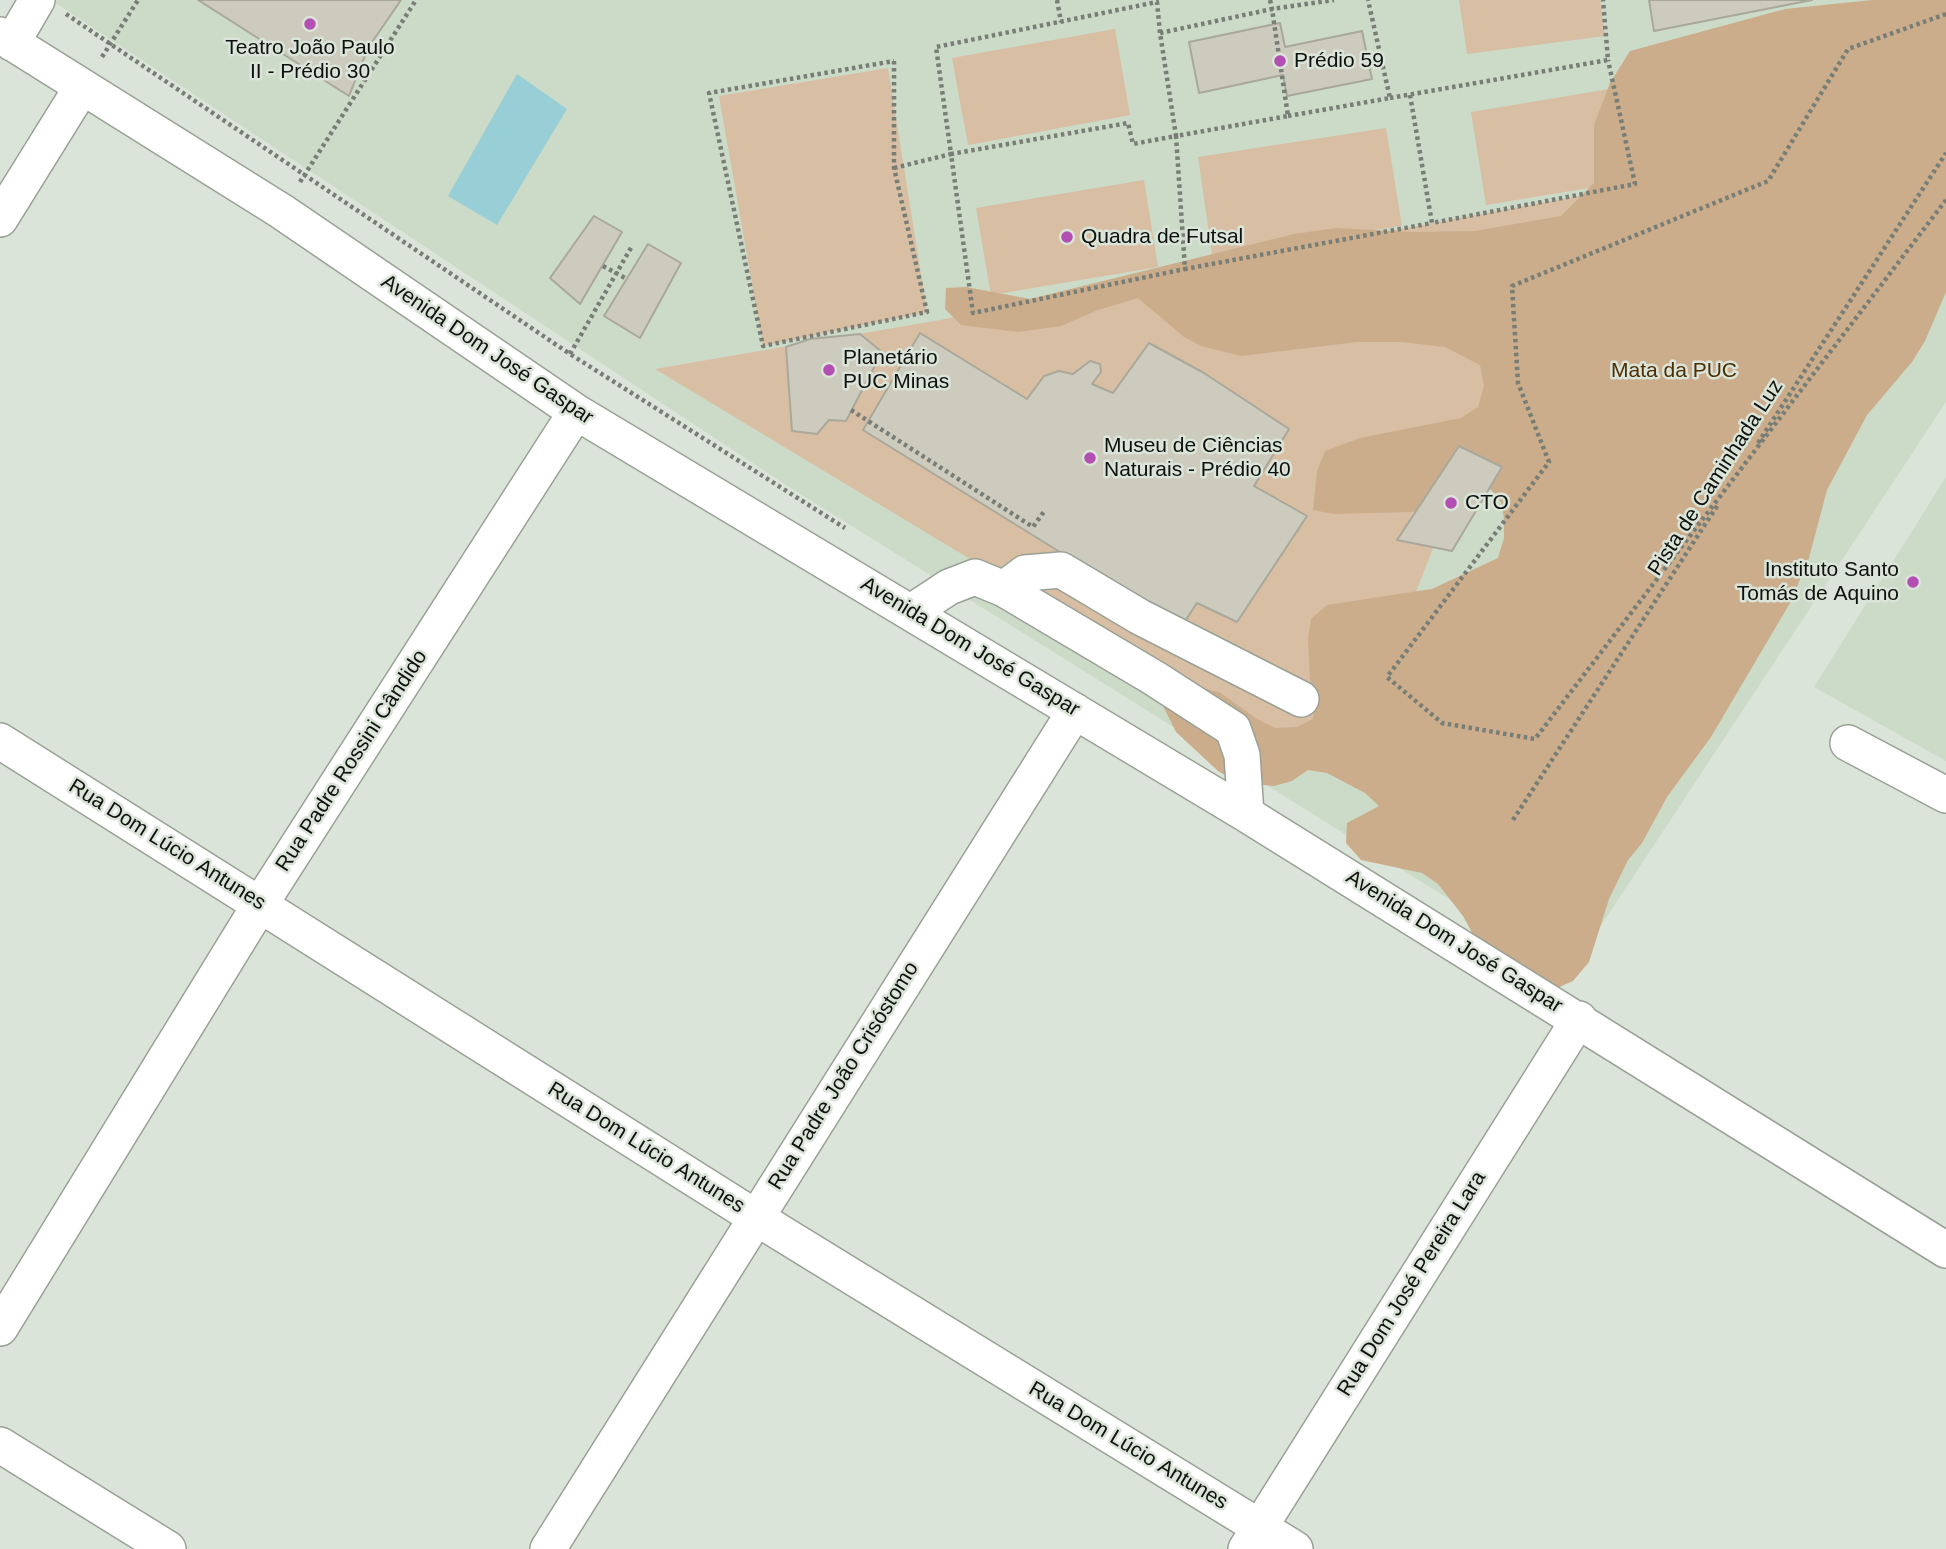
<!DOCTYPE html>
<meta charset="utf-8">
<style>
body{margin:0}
canvas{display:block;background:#dbe4d8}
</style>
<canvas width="1946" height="1549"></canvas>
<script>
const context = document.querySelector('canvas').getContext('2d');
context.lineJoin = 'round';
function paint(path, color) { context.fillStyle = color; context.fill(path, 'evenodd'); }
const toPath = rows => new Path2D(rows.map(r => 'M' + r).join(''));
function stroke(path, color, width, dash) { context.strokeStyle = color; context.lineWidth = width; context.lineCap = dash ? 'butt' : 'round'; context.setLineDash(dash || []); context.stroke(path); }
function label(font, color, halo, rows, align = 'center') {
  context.font = font + ' Arial,sans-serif'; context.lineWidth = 5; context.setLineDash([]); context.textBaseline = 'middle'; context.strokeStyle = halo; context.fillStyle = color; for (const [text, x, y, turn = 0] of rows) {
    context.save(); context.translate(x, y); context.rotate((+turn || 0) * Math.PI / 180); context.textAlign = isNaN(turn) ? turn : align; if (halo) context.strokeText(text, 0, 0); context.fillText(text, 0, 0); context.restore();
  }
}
paint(toPath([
 [51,0,1946,0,1946,402,1569,974,786,485],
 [1946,477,1946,761,1814,687]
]), '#ccdac8');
paint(toPath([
 [1459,0,1600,0,1605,36,1467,54],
 [1115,29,1130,115,968,145,952,58],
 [888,68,927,312,763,346,719,96],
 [1609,89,1625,182,1486,205,1471,112],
 [1386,128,1402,226,1212,254,1198,157],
 [1144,180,1158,267,991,295,976,208],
 [1600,192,1499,378,1416,592,1305,761,655,369,940,320,1185,269]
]), '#d8bea3');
paint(toPath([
 [1872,0,1946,0,1946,292,1925,341,1912,362,1867,415,1827,490,1809,558,1790,603,1711,737,1667,797,1642,843,1628,860,1609,899,1589,962,1573,981,1555,989,1483,953,1463,916,1438,884,1422,873,1361,860,1346,843,1347,823,1379,806,1365,793,1327,773,1308,770,1292,781,1274,786,1236,782,1218,771,1176,732,1164,708,1161,684,1181,683,1219,692,1257,719,1275,728,1297,727,1313,719,1316,697,1310,680,1308,638,1311,619,1327,605,1432,589,1498,558,1504,538,1504,519,1501,502,1487,485,1433,508,1411,512,1333,514,1313,510,1317,471,1325,451,1360,438,1461,418,1478,407,1484,386,1480,365,1445,347,1402,342,1357,342,1241,356,1201,346,1184,337,1138,298,1098,310,1061,326,1018,332,961,325,945,309,946,288,966,287,1030,299,1294,234,1336,228,1410,232,1475,231,1561,216,1594,183,1594,125,1610,83,1630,51,1785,9]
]), '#cbad8c');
paint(toPath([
 [517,74,567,109,497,225,448,196]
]), '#98ced5');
const building = toPath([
 [198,0,401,0,368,48,349,96,198,0],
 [1649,0,1812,0,1654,31,1649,0],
 [1280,23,1285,47,1362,31,1372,79,1287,96,1283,75,1199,93,1189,42,1280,23],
 [594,216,622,232,580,304,550,278,594,216],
 [648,244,681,263,640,338,604,316,648,244],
 [920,333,1027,399,1044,376,1059,371,1073,374,1090,361,1100,364,1101,372,1092,384,1113,393,1149,343,1204,373,1289,429,1254,486,1307,516,1237,622,1197,603,1181,627,863,430,920,333],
 [860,334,882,352,846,421,829,420,817,434,792,431,786,347,810,339,860,334],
 [1459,446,1502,467,1452,551,1397,540,1459,446]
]);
paint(building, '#cccbbd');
stroke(building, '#a9a89b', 2);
const minor = toPath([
 [0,35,281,211,576,412,1246,814,1946,1250],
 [12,43,37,0],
 [0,219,82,87],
 [1004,589,1025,573,1061,570,1140,617,1301,699],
 [911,612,949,587,975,577,1004,589,1154,678,1233,729,1242,755,1246,814],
 [0,741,755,1217,1295,1549],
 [1848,743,1946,795],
 [0,1328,261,903,576,412],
 [0,1445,168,1549],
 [548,1549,1075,711],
 [1246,1549,1579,1019]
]);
stroke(minor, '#99a196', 38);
stroke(toPath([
 [1057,0,1061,22],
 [1270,0,1272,9,1334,0],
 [66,14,570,354,845,528],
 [1946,14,1848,49,1768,181,1512,286,1518,383,1549,462,1387,677,1442,723,1535,739,1946,200],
 [1160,33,1272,9,1288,116,1176,136,1160,33,1157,2,936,47,951,154,1128,123,1133,144,1176,136,1185,269,1432,223],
 [102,57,138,0],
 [894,61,894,168,927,312,763,346,709,93,894,61],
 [1410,95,1432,223,1635,184,1608,60],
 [1390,98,1608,60,1603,0],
 [1288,116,1390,98,1368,0],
 [894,168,951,154,973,313,1185,269],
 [300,182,416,0],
 [603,266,627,279],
 [570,354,632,246],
 [851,410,1033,527,1045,510],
 [1758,443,1946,153],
 [1513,820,1719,503]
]), '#787e76', 4.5, [3.5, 3.5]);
stroke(minor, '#fff', 35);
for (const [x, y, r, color] of [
 [310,24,7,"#b34eb3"],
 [1280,61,7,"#b34eb3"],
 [1067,237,7,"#b34eb3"],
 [829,370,7,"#b34eb3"],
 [1090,458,7,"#b34eb3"],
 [1451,503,7,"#b34eb3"],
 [1913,582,7,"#b34eb3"]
]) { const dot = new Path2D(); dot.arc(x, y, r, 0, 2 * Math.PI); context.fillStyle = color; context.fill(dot); stroke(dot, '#dbe4d8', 2.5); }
label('21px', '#0e110d', '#dbe4d8', [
 ["Teatro João Paulo",310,48,"center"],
 ["II - Prédio 30",310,72,"center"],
 ["Prédio 59",1294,61],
 ["Quadra de Futsal",1081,237],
 ["Planetário",843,358],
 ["PUC Minas",843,382],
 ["Museu de Ciências",1104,446],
 ["Naturais - Prédio 40",1104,470],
 ["CTO",1465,503],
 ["Instituto Santo",1899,570,"right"],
 ["Tomás de Aquino",1899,594,"right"]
], 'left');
label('21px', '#0e110d', '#dbe4d8', [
 ["Avenida Dom José Gaspar",487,350,34],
 ["Pista de Caminhada Luz",1716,478,-57],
 ["Avenida Dom José Gaspar",970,647,31],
 ["Rua Padre Rossini Cândido",352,761,-57],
 ["Rua Dom Lúcio Antunes",167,845,32],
 ["Avenida Dom José Gaspar",1454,942,32],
 ["Rua Padre João Crisóstomo",844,1076,-58],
 ["Rua Dom Lúcio Antunes",646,1148,32],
 ["Rua Dom José Pereira Lara",1412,1284,-58],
 ["Rua Dom Lúcio Antunes",1128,1446,31]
]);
label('21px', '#4c2e03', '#dbe4d8', [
 ["Mata da PUC",1674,371]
]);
</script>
